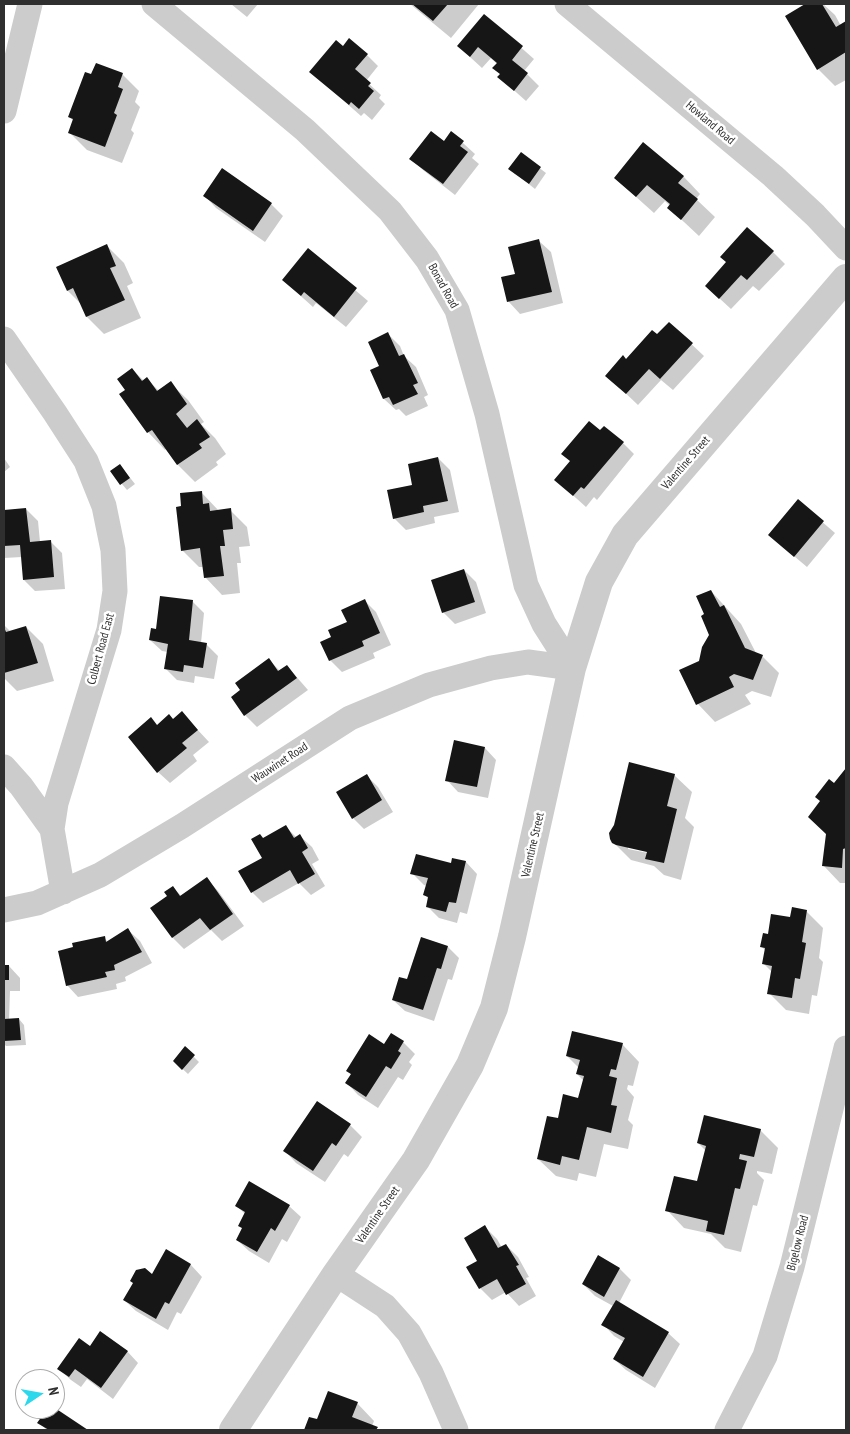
<!DOCTYPE html>
<style>
body{margin:0}
#map{position:relative;width:850px;height:1434px;overflow:hidden;background:#fff;font-family:"PT Sans Narrow",sans-serif}
canvas{display:block}
.frame{position:absolute;inset:0;border:5px solid #2f2f2f;pointer-events:none}
.north{position:absolute;left:15px;top:1369px;width:50px;height:50px;box-sizing:border-box;background:#fff;border:1px solid #acacac;border-radius:50%;rotate:78deg;font-size:14px;font-weight:700;line-height:20px;text-align:center;color:#2f2f2f}
.north::after{content:'';display:block;margin:auto;width:18px;height:22px;background:#2cd8ec;clip-path:polygon(50% 0,100% 100%,50% 72%,0 100%)}
</style>
<div id="map">
<canvas width="850" height="1434"></canvas>
<div class="frame"></div>
<div class="north">N</div>
</div>
<script>
const context = document.querySelector('canvas').getContext('2d');
context.lineJoin = 'round';
function paint(path, color) { context.fillStyle = color; context.fill(path, 'evenodd'); }
const toPath = rows => new Path2D(rows.map(r => 'M' + r).join(''));
function stroke(path, color, width, dash) { context.strokeStyle = color; context.lineWidth = width; context.lineCap = dash ? 'butt' : 'round'; context.setLineDash(dash || []); context.stroke(path); }
function label(font, color, halo, rows, align = 'center') {
  context.font = font + ' "PT Sans Narrow",sans-serif'; context.lineWidth = 5; context.setLineDash([]); context.textBaseline = 'middle'; context.strokeStyle = halo; context.fillStyle = color; for (const [text, x, y, turn = 0] of rows) {
    context.save(); context.translate(x, y); context.rotate((+turn || 0) * Math.PI / 180); context.textAlign = isNaN(turn) ? turn : align; if (halo) context.strokeText(text, 0, 0); context.fillText(text, 0, 0); context.restore();
  }
}
paint(toPath([
 [231,4,258,4,247,17],
 [410,4,479,4,451,38],
 [808,4,823,4,835,15,841,26,846,23,846,80,835,86,818,69,787,16],
 [484,15,534,59,524,71,539,86,526,101,499,77,501,75,494,68,497,64,491,58,482,68,458,46],
 [343,47,367,55,378,66,366,81,381,95,379,98,385,104,372,120,364,113,361,116,311,72],
 [122,74,139,91,135,102,140,107,131,130,134,133,122,163,87,150,69,132,74,121,69,117,92,76],
 [452,133,475,154,472,158,479,164,455,195,423,170,411,159,444,143],
 [521,154,546,173,535,189,510,169],
 [223,170,271,204,283,216,265,242,216,208,205,196],
 [683,176,700,194,696,199,715,217,699,236,669,208,670,206,665,201,654,213,615,178],
 [539,241,551,252,563,303,520,314,509,302,503,278,516,275],
 [106,245,124,263,133,283,127,286,141,318,104,334,87,317,82,305,68,291,57,267],
 [308,250,368,301,346,327,316,303,313,307,283,280],
 [773,252,785,264,759,291,753,286,731,309,706,286],
 [669,323,704,356,673,390,661,380,638,405,619,387,626,361,658,336],
 [388,334,400,346,404,356,416,367,428,395,424,397,428,406,406,416,399,409,396,410,384,399,371,370,380,366],
 [132,369,144,381,147,379,159,391,170,383,188,400,204,422,201,424,215,438,226,454,216,462,218,465,195,482,178,465,166,449,165,450,148,432,127,390],
 [600,432,623,443,634,454,597,500,594,497,586,507,556,480],
 [4,458,10,467,4,472],
 [438,458,450,470,459,512,434,517,435,523,406,530,394,518,414,486],
 [120,465,135,484,127,490,111,471],
 [201,492,219,511,230,510,247,527,250,546,239,547,241,563,237,563,240,593,222,595,205,577,204,567,199,567,182,550,183,507],
 [798,501,835,533,807,567,782,546],
 [26,509,38,521,40,542,50,541,62,553,65,589,35,591,24,580,22,557,4,558,4,511],
 [464,570,476,582,486,613,455,624,443,612],
 [711,591,741,624,756,653,762,656,779,673,771,697,752,691,745,695,751,704,715,722,698,704,680,671,700,662,710,635,706,615],
 [192,601,204,613,201,643,206,644,218,656,214,679,195,676,194,683,177,680,165,668,168,652,162,651,150,640,158,630],
 [365,601,376,612,391,645,373,653,375,658,342,672,330,660,333,638,348,623],
 [4,625,11,632,26,627,43,644,54,681,17,691,4,678],
 [269,660,280,671,287,666,308,690,257,727,245,715,242,691],
 [182,713,209,742,193,755,197,761,170,783,158,772,157,726,174,720],
 [485,748,496,760,488,798,458,792,447,780],
 [846,770,846,883,840,883,823,865,834,785],
 [366,775,378,787,393,812,364,829,353,818],
 [674,775,692,792,685,818,694,827,681,880,664,875,654,866,631,860,613,842],
 [628,846,653,852,653,854,628,849],
 [286,827,297,838,300,836,312,847,319,860,312,864,325,886,311,895,299,883,263,903,252,892,263,858,264,839],
 [453,859,466,862,477,874,467,914,460,912,457,923,439,918,427,906,429,899,425,895,427,886,424,885,412,873,452,865],
 [207,879,218,891,244,926,222,941,211,930,184,949,173,938,168,896,173,887,182,897],
 [806,911,823,928,819,958,823,962,817,996,812,995,809,1014,786,1010,769,993,772,972,764,964,766,951,762,947,769,936],
 [128,930,140,941,152,963,125,977,126,981,116,984,117,989,78,997,67,985,104,938,108,942],
 [422,938,448,947,459,958,452,980,448,979,434,1021,405,1011,393,1000,408,981],
 [4,966,9,966,20,978,20,991,10,991,9,1020,19,1019,24,1025,26,1045,6,1046,4,1044],
 [392,1035,403,1042,415,1054,409,1062,412,1065,403,1080,398,1077,378,1108,358,1095,347,1083,352,1075,347,1071,385,1046],
 [622,1044,639,1062,633,1086,628,1085,627,1089,634,1097,628,1120,633,1125,628,1149,604,1144,596,1177,579,1173,577,1181,556,1176,538,1159,559,1120,579,1099,584,1081,577,1074,579,1068,567,1056],
 [185,1048,199,1062,188,1074,174,1061],
 [350,1125,362,1137,348,1157,344,1154,325,1182,296,1163,285,1151],
 [760,1130,778,1148,772,1174,757,1171,757,1173,764,1180,757,1206,753,1205,741,1252,725,1248,711,1234,684,1228,667,1210,698,1183,706,1151,698,1143],
 [237,1206,289,1206,301,1217,287,1242,282,1239,269,1263,249,1251,237,1240,243,1229,239,1225,245,1214],
 [485,1227,497,1239,502,1248,506,1245,518,1257,529,1277,526,1278,536,1296,519,1306,506,1292,492,1300,480,1288,468,1268,479,1261],
 [167,1251,191,1265,202,1277,181,1314,177,1312,168,1330,136,1311,124,1300,152,1275],
 [598,1257,620,1269,631,1280,619,1303,668,1333,680,1344,655,1388,626,1370,614,1359,624,1342,614,1336,603,1324,613,1306,595,1296,583,1284],
 [90,1348,127,1351,138,1363,113,1399,87,1379,81,1387,71,1380,59,1369],
 [357,1403,374,1421,372,1426,379,1430,305,1430,310,1418,318,1421],
 [49,1409,55,1409,86,1430,47,1430,39,1423]
]), '#0003');
paint(toPath([
 [412,4,448,4,433,21],
 [805,4,822,4,836,27,846,21,846,52,817,70,785,16],
 [484,14,523,46,512,60,528,73,514,91,497,77,500,74,492,68,497,63,478,47,470,57,457,46],
 [349,38,368,54,355,69,371,83,368,86,374,91,359,109,351,102,349,105,309,72,336,40,343,46],
 [96,63,123,73,118,87,123,89,114,113,117,115,105,147,68,133,73,119,68,117,85,72,91,74],
 [431,131,444,141,451,131,464,141,460,146,468,152,443,184,409,159],
 [643,142,684,176,678,183,698,199,681,220,667,208,670,204,647,185,636,197,614,178],
 [521,152,541,167,529,184,508,169],
 [222,168,272,203,253,231,203,196],
 [747,227,774,251,747,280,741,275,719,299,705,286,726,262,720,257],
 [539,239,552,292,507,302,501,277,515,274,508,247],
 [107,244,116,266,110,268,125,300,86,317,73,288,67,291,56,267],
 [308,248,357,288,334,317,304,292,301,296,282,280],
 [669,322,693,343,660,379,649,369,626,394,605,376,623,355,626,359,652,330,657,334],
 [388,332,399,356,404,354,418,383,413,385,418,394,393,405,389,397,383,399,370,370,379,366,368,342],
 [132,368,142,381,147,377,157,391,171,381,187,404,176,414,187,428,197,419,210,437,199,444,202,448,177,465,152,430,147,433,119,394,125,390,117,379],
 [589,421,600,430,604,426,624,442,584,489,581,487,573,496,554,480,570,461,561,454],
 [438,457,448,501,423,506,424,512,393,519,387,490,412,485,408,464],
 [120,464,130,478,120,485,110,471],
 [202,491,203,504,209,503,210,511,231,508,233,529,223,530,225,546,220,546,224,576,204,578,200,548,181,551,176,507,181,506,180,493],
 [798,499,824,521,794,557,768,535],
 [26,508,30,542,51,540,54,577,23,580,20,545,4,546,4,510],
 [464,569,475,602,442,613,431,580],
 [711,590,720,607,724,605,745,648,763,655,753,680,734,674,729,677,734,687,696,705,679,670,699,661,702,647,709,635,701,616,704,614,696,596],
 [160,596,193,600,189,640,207,643,203,668,184,665,183,672,164,669,168,644,149,640,151,628,156,629],
 [365,599,380,633,362,641,364,646,329,661,320,642,331,637,328,630,347,622,341,610],
 [26,626,38,663,4,673,4,627,6,632],
 [269,658,278,671,287,665,297,678,244,716,231,697,240,690,235,683],
 [182,711,198,730,182,743,187,748,157,773,128,737,151,717,157,725,169,714,173,719],
 [454,740,485,747,477,787,445,781],
 [629,762,675,774,667,806,677,809,664,863,645,859,647,852,616,845,612,843,610,839,609,833,614,825],
 [846,768,846,848,843,849,842,868,822,866,826,834,808,817,820,801,815,797,829,779,834,783],
 [367,774,382,800,352,819,336,792],
 [286,825,294,838,300,834,308,848,302,852,315,874,298,884,290,870,251,893,238,871,262,858,251,839,260,834,263,838],
 [416,854,451,863,452,858,466,861,456,903,449,902,446,912,426,907,428,897,423,895,428,878,410,874],
 [207,877,233,914,210,930,200,918,172,938,150,908,167,896,164,892,173,886,180,896],
 [792,907,807,910,802,942,806,943,800,979,795,978,792,998,767,994,772,966,762,964,765,948,760,947,763,933,768,934,771,914,790,917],
 [128,928,142,952,114,965,115,970,105,972,107,977,66,986,58,951,73,947,72,943,105,936,106,942],
 [421,937,448,946,441,969,437,968,423,1010,392,1000,399,977,407,979],
 [4,965,9,965,9,980,4,980],
 [19,1018,21,1040,4,1041,4,1019],
 [572,1031,623,1043,616,1070,611,1069,609,1076,617,1078,611,1105,617,1106,611,1133,587,1127,579,1160,562,1156,560,1165,537,1159,547,1116,558,1118,563,1094,578,1098,584,1076,576,1074,580,1060,566,1056],
 [391,1033,404,1041,398,1051,401,1053,391,1069,386,1066,366,1097,345,1083,351,1074,346,1071,369,1034,384,1044],
 [185,1046,195,1055,182,1070,173,1061],
 [317,1101,351,1124,336,1146,332,1143,313,1171,283,1151],
 [704,1115,761,1129,754,1157,740,1154,739,1159,747,1161,740,1189,735,1188,724,1235,706,1231,708,1221,665,1211,674,1176,697,1181,706,1146,697,1143],
 [249,1181,290,1205,275,1231,271,1228,257,1252,236,1240,242,1228,238,1226,245,1212,235,1206],
 [485,1225,498,1248,506,1244,519,1265,516,1266,526,1284,506,1295,497,1279,479,1289,466,1267,477,1261,464,1238],
 [166,1249,191,1264,169,1304,165,1302,156,1319,123,1300,133,1283,130,1281,136,1270,145,1268,152,1274],
 [598,1255,620,1268,604,1297,582,1284],
 [616,1300,669,1332,643,1377,613,1359,625,1338,601,1325],
 [100,1331,128,1351,101,1388,75,1369,69,1377,57,1369,79,1338,90,1346],
 [328,1391,358,1402,352,1417,378,1427,376,1430,304,1430,309,1417,317,1419],
 [55,1408,88,1430,49,1430,37,1423,47,1409,55,1409]
]), '#161616');
stroke(toPath([
 [154,4,305,130,390,211,427,259,457,310,487,414,526,585,544,624,572,668],
 [567,4,773,176,815,215,846,248],
 [4,111,30,4],
 [4,339,55,413,86,461,104,506,113,550,115,591,109,630,56,803,52,829,63,892],
 [4,767,21,786,52,829],
 [4,910,37,903,100,875,182,826,350,718,429,685,491,668,528,662,572,668],
 [336,1274,385,1306,409,1333,431,1373,456,1430],
 [727,1430,765,1356,792,1267,846,1048]
]), '#ccc', 25);
stroke(toPath([
 [233,1430,336,1274,416,1160,470,1065,494,1008,512,937,572,668,599,582,625,535,846,278]
]), '#ccc', 28);
label('12px', '#2f2f2f', '#fff', [
 ["Howland Road",710,123,40],
 ["Bonad Road",443,286,61],
 ["Valentine Street",686,463,-49],
 ["Colbert Road East",101,649,-75],
 ["Wauwinet Road",280,763,-33],
 ["Valentine Street",533,845,-77],
 ["Valentine Street",378,1215,-55],
 ["Bigelow Road",798,1243,-76]
]);
</script>
